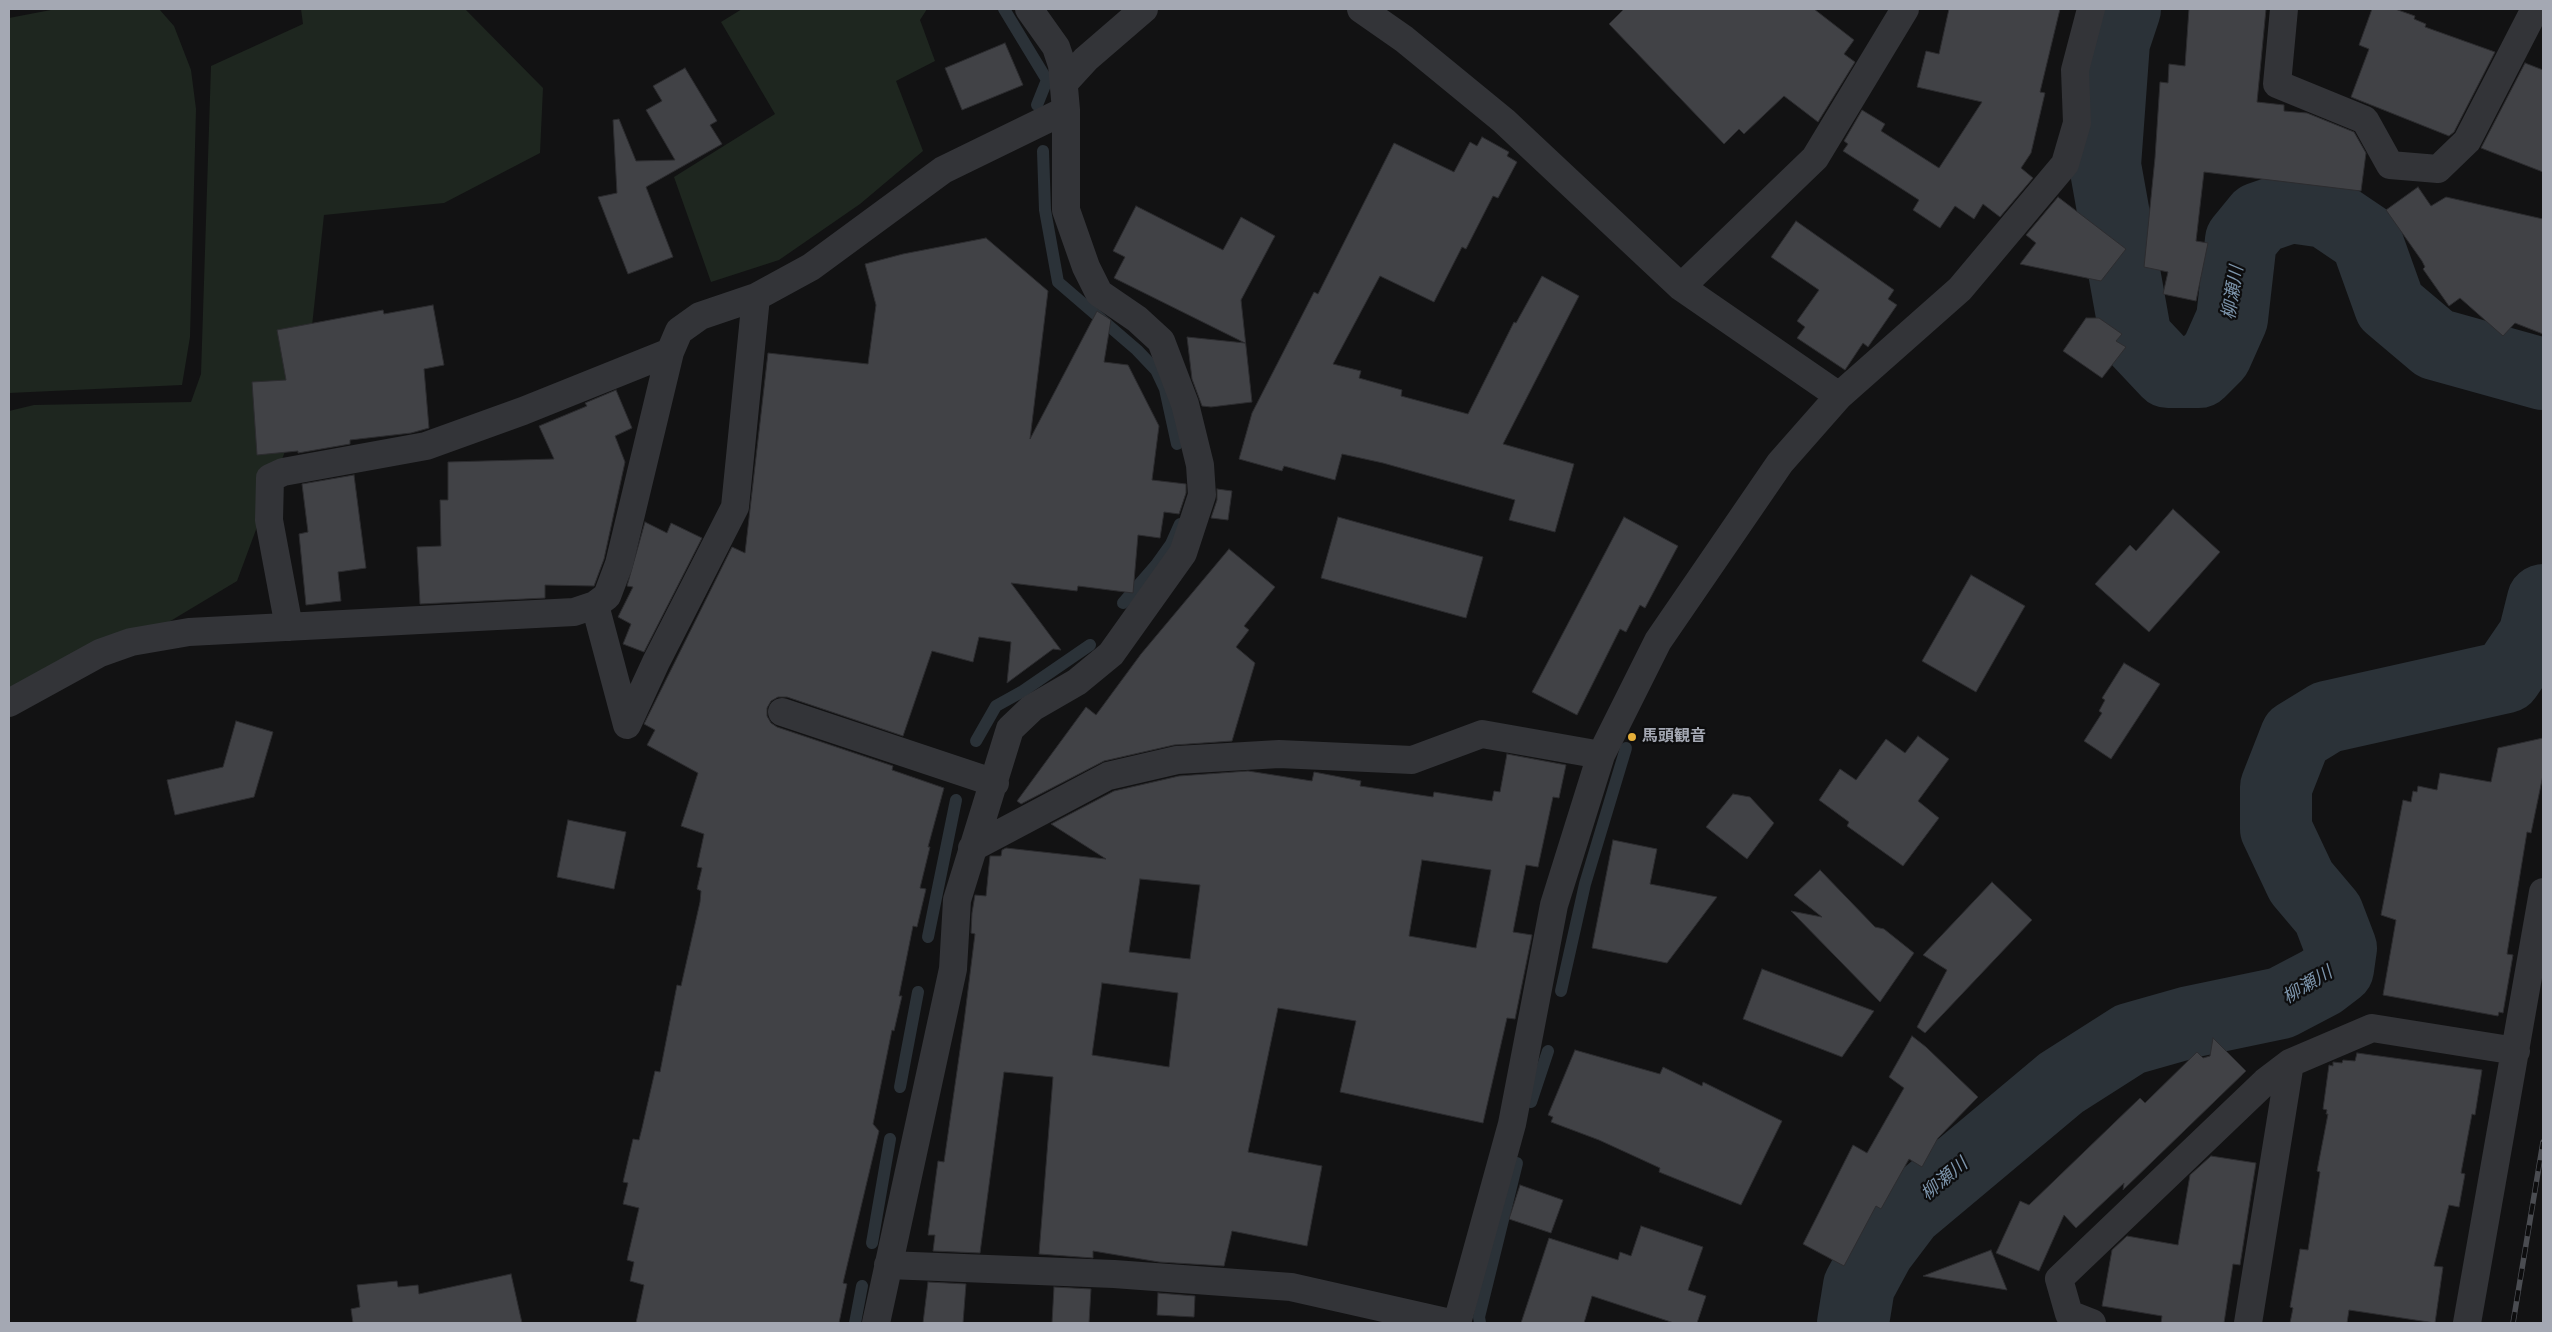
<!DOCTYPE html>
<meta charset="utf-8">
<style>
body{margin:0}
#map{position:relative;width:2552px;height:1332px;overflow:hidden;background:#121213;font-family:"Nunito Sans",sans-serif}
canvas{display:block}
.frame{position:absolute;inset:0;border:10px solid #a4a8b3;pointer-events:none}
</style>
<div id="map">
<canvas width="2552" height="1332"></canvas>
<div class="frame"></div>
</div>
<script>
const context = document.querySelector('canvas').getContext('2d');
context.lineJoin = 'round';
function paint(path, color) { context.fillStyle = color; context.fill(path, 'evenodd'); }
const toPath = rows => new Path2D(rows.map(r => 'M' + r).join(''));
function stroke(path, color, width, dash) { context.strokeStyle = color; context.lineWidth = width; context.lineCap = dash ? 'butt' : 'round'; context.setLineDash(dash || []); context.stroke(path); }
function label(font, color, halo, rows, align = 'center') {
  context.font = font + ' "Nunito Sans","Noto Sans JP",sans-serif'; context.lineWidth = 4.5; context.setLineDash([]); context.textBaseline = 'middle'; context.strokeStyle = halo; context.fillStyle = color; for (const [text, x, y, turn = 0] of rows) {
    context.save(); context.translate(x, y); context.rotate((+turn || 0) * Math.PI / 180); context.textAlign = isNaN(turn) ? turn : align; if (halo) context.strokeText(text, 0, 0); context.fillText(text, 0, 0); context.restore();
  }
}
paint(toPath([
 [56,9,159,9,174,26,191,70,196,109,190,337,182,385,9,393,9,18],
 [301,9,465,9,543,88,540,153,444,203,324,215,304,400,237,581,9,718,9,411,34,405,191,402,201,374,211,66,303,24],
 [742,9,927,9,920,20,935,61,896,81,923,151,860,204,779,260,711,282,674,177,775,114,721,22]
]), '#1e261f');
stroke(toPath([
 [1004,9,1047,80,1037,105],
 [1043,151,1045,210,1058,282,1137,350,1156,370,1165,389,1177,444],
 [1123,603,1156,565,1171,544,1180,524],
 [976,741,996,706,1023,691,1090,645],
 [928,937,956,800],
 [1561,991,1585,884,1626,748],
 [900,1087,918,992],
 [1531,1102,1548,1051],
 [872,1243,890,1139],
 [855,1323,862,1286],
 [1480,1323,1479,1317,1517,1163]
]), '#2b3238', 12);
stroke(toPath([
 [2125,9,2114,42,2105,165,2136,338,2168,372,2199,372,2216,355,2232,319,2241,240,2259,218,2291,207,2326,212,2366,239,2390,306,2435,344,2543,374],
 [1853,1323,1859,1286,1879,1249,1907,1212,2061,1083,2130,1039,2190,1022,2281,1003,2321,982,2338,969,2341,948,2328,914,2301,882,2276,829,2276,787,2296,736,2327,717,2506,677,2534,636,2543,600]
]), '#2b3238', 72);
const building = toPath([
 [1624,9,1814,9,1854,40,1844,54,1855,62,1818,122,1784,96,1744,134,1739,129,1724,144,1609,24,1624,9],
 [1949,9,2060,9,2040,92,2045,93,2031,153,2021,168,2033,178,2000,217,1983,204,1974,219,1955,206,1940,228,1913,210,1919,200,1843,151,1848,144,1844,141,1862,110,1885,124,1881,131,1939,168,1982,102,1917,87,1926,51,1939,54,1949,9],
 [2189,9,2266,9,2257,102,2284,105,2284,111,2307,113,2354,132,2366,153,2361,191,2204,172,2196,241,2208,243,2196,301,2163,294,2168,272,2144,267,2155,158,2160,82,2168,83,2169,64,2185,66,2189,9],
 [2372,9,2395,9,2415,16,2414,19,2426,24,2425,27,2495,52,2454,132,2449,136,2351,97,2369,49,2359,45,2372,9],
 [1005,43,1023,85,962,110,945,68,1005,43],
 [2525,63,2543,70,2543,172,2481,148,2525,63],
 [685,68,717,121,710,125,722,144,646,187,673,257,628,274,598,197,617,193,613,120,619,119,636,161,675,160,646,110,662,101,653,86,685,68],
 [1482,137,1509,152,1507,156,1517,162,1498,198,1493,196,1466,249,1462,247,1434,302,1380,276,1333,364,1361,371,1359,378,1402,390,1401,396,1468,414,1514,322,1516,323,1542,276,1579,296,1503,444,1574,464,1555,532,1509,520,1515,500,1383,463,1342,454,1335,480,1284,466,1282,471,1239,459,1252,413,1314,292,1318,294,1394,143,1454,172,1470,142,1477,146,1482,137],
 [2418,187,2431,206,2446,197,2543,219,2543,334,2515,323,2503,336,2460,298,2449,306,2423,269,2425,267,2422,261,2386,210,2418,187],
 [2058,197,2126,249,2101,281,2020,264,2036,243,2026,235,2058,197],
 [1136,206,1223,250,1241,217,1275,236,1241,300,1252,402,1211,407,1202,406,1192,379,1187,337,1245,343,1114,278,1125,257,1113,251,1136,206],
 [1796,221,1894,290,1888,299,1897,305,1868,347,1863,343,1845,370,1797,338,1805,327,1797,321,1819,290,1771,257,1796,221],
 [986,238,1048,291,1030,439,1097,311,1111,320,1104,362,1128,365,1159,426,1152,480,1186,484,1186,493,1179,514,1164,512,1160,538,1138,535,1133,593,1078,586,1077,591,1011,583,1061,650,1053,649,1007,683,1011,642,979,637,973,662,932,651,903,736,787,697,778,697,771,701,767,708,767,716,771,723,777,727,893,766,892,770,944,788,928,847,930,847,920,888,926,889,917,927,913,926,899,996,902,996,894,1031,892,1030,873,1124,879,1131,843,1283,847,1284,839,1323,636,1323,644,1285,630,1281,634,1262,627,1260,639,1208,623,1204,628,1183,623,1182,633,1139,639,1140,642,1128,655,1071,660,1072,677,985,681,986,700,902,701,891,697,889,702,868,697,867,704,834,681,826,698,773,647,745,655,730,644,724,732,547,745,553,768,353,868,364,876,305,865,264,903,254,986,238],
 [433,305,444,365,424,369,429,428,411,433,350,440,350,444,298,453,298,451,257,455,252,382,286,380,277,330,383,310,384,314,433,305],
 [2086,318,2099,318,2122,334,2116,341,2126,347,2102,378,2063,351,2086,318],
 [616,390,632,428,615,436,625,462,604,559,594,586,545,585,545,598,420,604,417,547,441,546,440,500,448,500,448,462,554,459,539,426,587,406,585,403,616,390],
 [354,475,366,568,338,572,341,601,306,605,299,534,308,532,302,484,354,475],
 [1217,489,1232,491,1228,520,1211,518,1217,500,1217,489],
 [2173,509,2220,552,2149,632,2095,584,2130,545,2136,551,2173,509],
 [1338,517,1483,557,1466,618,1321,578,1338,517],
 [1624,517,1678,546,1645,608,1640,605,1626,632,1620,629,1577,715,1532,692,1624,517],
 [645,522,667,533,671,523,702,538,644,652,623,644,631,624,618,617,633,587,627,586,645,522],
 [1229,549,1275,587,1244,626,1249,630,1236,647,1255,663,1232,741,1174,745,1104,761,1021,804,1017,801,1086,707,1096,715,1141,654,1229,549],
 [1971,575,2025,606,1976,692,1922,661,1971,575],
 [2124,663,2160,684,2111,759,2084,741,2102,713,2099,711,2105,700,2102,698,2124,663],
 [236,721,273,732,254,797,175,815,167,780,223,767,236,721],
 [1918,736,1949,759,1918,801,1939,818,1903,866,1847,826,1849,822,1819,800,1840,769,1856,780,1886,739,1905,753,1918,736],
 [2543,738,2543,775,2531,833,2527,832,2507,954,2513,955,2503,1013,2499,1012,2498,1016,2383,995,2396,920,2381,915,2403,800,2411,802,2413,791,2417,792,2418,786,2437,790,2440,773,2491,782,2498,748,2543,738],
 [1507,754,1566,765,1559,798,1553,797,1538,867,1526,865,1513,932,1532,935,1515,1019,1507,1018,1483,1123,1340,1092,1356,1021,1278,1008,1248,1152,1322,1166,1307,1246,1232,1231,1224,1266,1159,1262,1093,1251,1093,1258,1039,1254,1053,1077,1004,1072,980,1253,933,1251,935,1235,928,1235,938,1161,944,1162,964,1022,975,934,971,933,972,913,975,895,986,896,990,856,1001,856,1002,850,1006,848,1106,859,1051,824,1114,791,1179,776,1248,771,1312,781,1314,772,1361,781,1360,786,1433,797,1434,792,1492,801,1494,791,1500,792,1507,754],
 [1422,860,1491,870,1476,948,1409,936,1422,860],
 [1140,879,1200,885,1190,959,1129,952,1140,879],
 [1102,983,1178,993,1169,1067,1092,1055,1102,983],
 [1733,794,1750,797,1774,823,1747,859,1706,827,1733,794],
 [568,820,626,832,614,889,557,877,568,820],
 [1613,840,1657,849,1650,884,1717,897,1667,963,1592,948,1613,840],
 [1820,870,1875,927,1884,929,1914,953,1880,1002,1791,911,1822,917,1794,895,1820,870],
 [1992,882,2032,920,1925,1033,1917,1027,1947,970,1923,955,1992,882],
 [1762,969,1874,1011,1842,1057,1743,1019,1762,969],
 [1912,1036,1926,1047,1978,1097,1938,1138,1922,1167,1909,1159,1881,1209,1876,1206,1844,1266,1803,1244,1853,1145,1867,1153,1904,1088,1889,1077,1912,1036],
 [2213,1038,2246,1071,2123,1190,2124,1183,2076,1228,2064,1215,2039,1271,1996,1253,2020,1201,2029,1205,2140,1098,2145,1103,2197,1052,2203,1058,2210,1056,2213,1038],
 [1575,1050,1660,1074,1663,1067,1702,1086,1703,1082,1782,1121,1741,1205,1659,1172,1660,1168,1599,1140,1551,1122,1553,1117,1548,1115,1575,1050],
 [2357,1053,2482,1070,2475,1115,2472,1114,2461,1173,2465,1174,2459,1207,2449,1205,2434,1266,2443,1267,2435,1323,2349,1310,2347,1323,2290,1323,2293,1308,2290,1307,2300,1249,2308,1250,2320,1172,2317,1171,2328,1114,2326,1114,2327,1110,2323,1109,2329,1065,2333,1066,2333,1062,2342,1063,2343,1060,2355,1061,2357,1053],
 [2211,1156,2256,1163,2240,1265,2233,1264,2224,1323,2161,1323,2162,1316,2102,1306,2112,1250,2127,1236,2178,1245,2190,1175,2211,1156],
 [1520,1185,1563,1200,1551,1233,1509,1219,1520,1185],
 [1641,1226,1703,1247,1688,1290,1706,1296,1697,1323,1674,1323,1592,1296,1584,1323,1521,1323,1549,1238,1618,1260,1620,1252,1631,1256,1641,1226],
 [1991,1250,2007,1290,1923,1276,1991,1250],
 [511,1274,522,1323,353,1323,351,1309,360,1307,357,1285,397,1281,398,1287,418,1285,419,1294,511,1274],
 [928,1282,966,1284,963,1323,923,1323,928,1282],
 [1054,1287,1091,1289,1089,1323,1052,1323,1054,1287],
 [1158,1293,1195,1296,1194,1317,1157,1315,1158,1293]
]);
paint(building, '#414246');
stroke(building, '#2c2c2f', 1);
stroke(toPath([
 [1361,9,1404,39,1504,121,1681,287,1839,396],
 [2284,9,2277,84,2365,120,2390,165,2438,169,2467,141,2535,9],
 [1064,83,1086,59,1144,9],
 [1681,287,1815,158,1905,9],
 [595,605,627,725,656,662,735,507,756,297],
 [289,627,269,520,270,478,283,472,426,446,523,411,670,352],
 [9,703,100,653,131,642,189,632,574,612,595,605,607,596,619,564,670,352,679,331,700,316,756,297,811,267,943,170,1066,110],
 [782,712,995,783],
 [972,848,1108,776,1177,760,1279,754,1412,760,1482,734,1601,755],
 [888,1265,1114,1274,1291,1287,1450,1323],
 [876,1323,953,969,957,900,1010,729,1032,708,1077,682,1111,654,1183,553,1202,495,1200,465,1185,404,1161,341,1137,319,1099,293,1086,267,1066,210,1066,110,1062,65,1056,47,1029,9],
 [1457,1323,1512,1124,1554,905,1601,755,1658,641,1780,463,1839,396,1960,289,2065,164,2077,123,2075,70,2091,9],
 [2092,1323,2069,1314,2059,1279,2265,1082,2290,1063,2372,1028,2516,1051],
 [2248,1323,2290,1063],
 [2467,1323,2543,892]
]), '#333438', 28);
const rail = toPath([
 [2513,1323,2543,1142]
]);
stroke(rail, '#4a4c51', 5.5);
stroke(rail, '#0d0d0e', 4, [11]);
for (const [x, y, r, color] of [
 [1632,737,5,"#e4ae39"]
]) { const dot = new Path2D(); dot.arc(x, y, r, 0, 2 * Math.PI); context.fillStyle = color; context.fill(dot); stroke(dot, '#0d0d0e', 2); }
label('bold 16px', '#a4a8b3', '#0d0d0e', [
 ["馬頭観音",1642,737]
], 'left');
label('italic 18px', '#7d95ac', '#0d0d0e', [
 ["柳瀬川",2234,293,-81],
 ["柳瀬川",2308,986,-31],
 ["柳瀬川",1945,1180,-40]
]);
</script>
